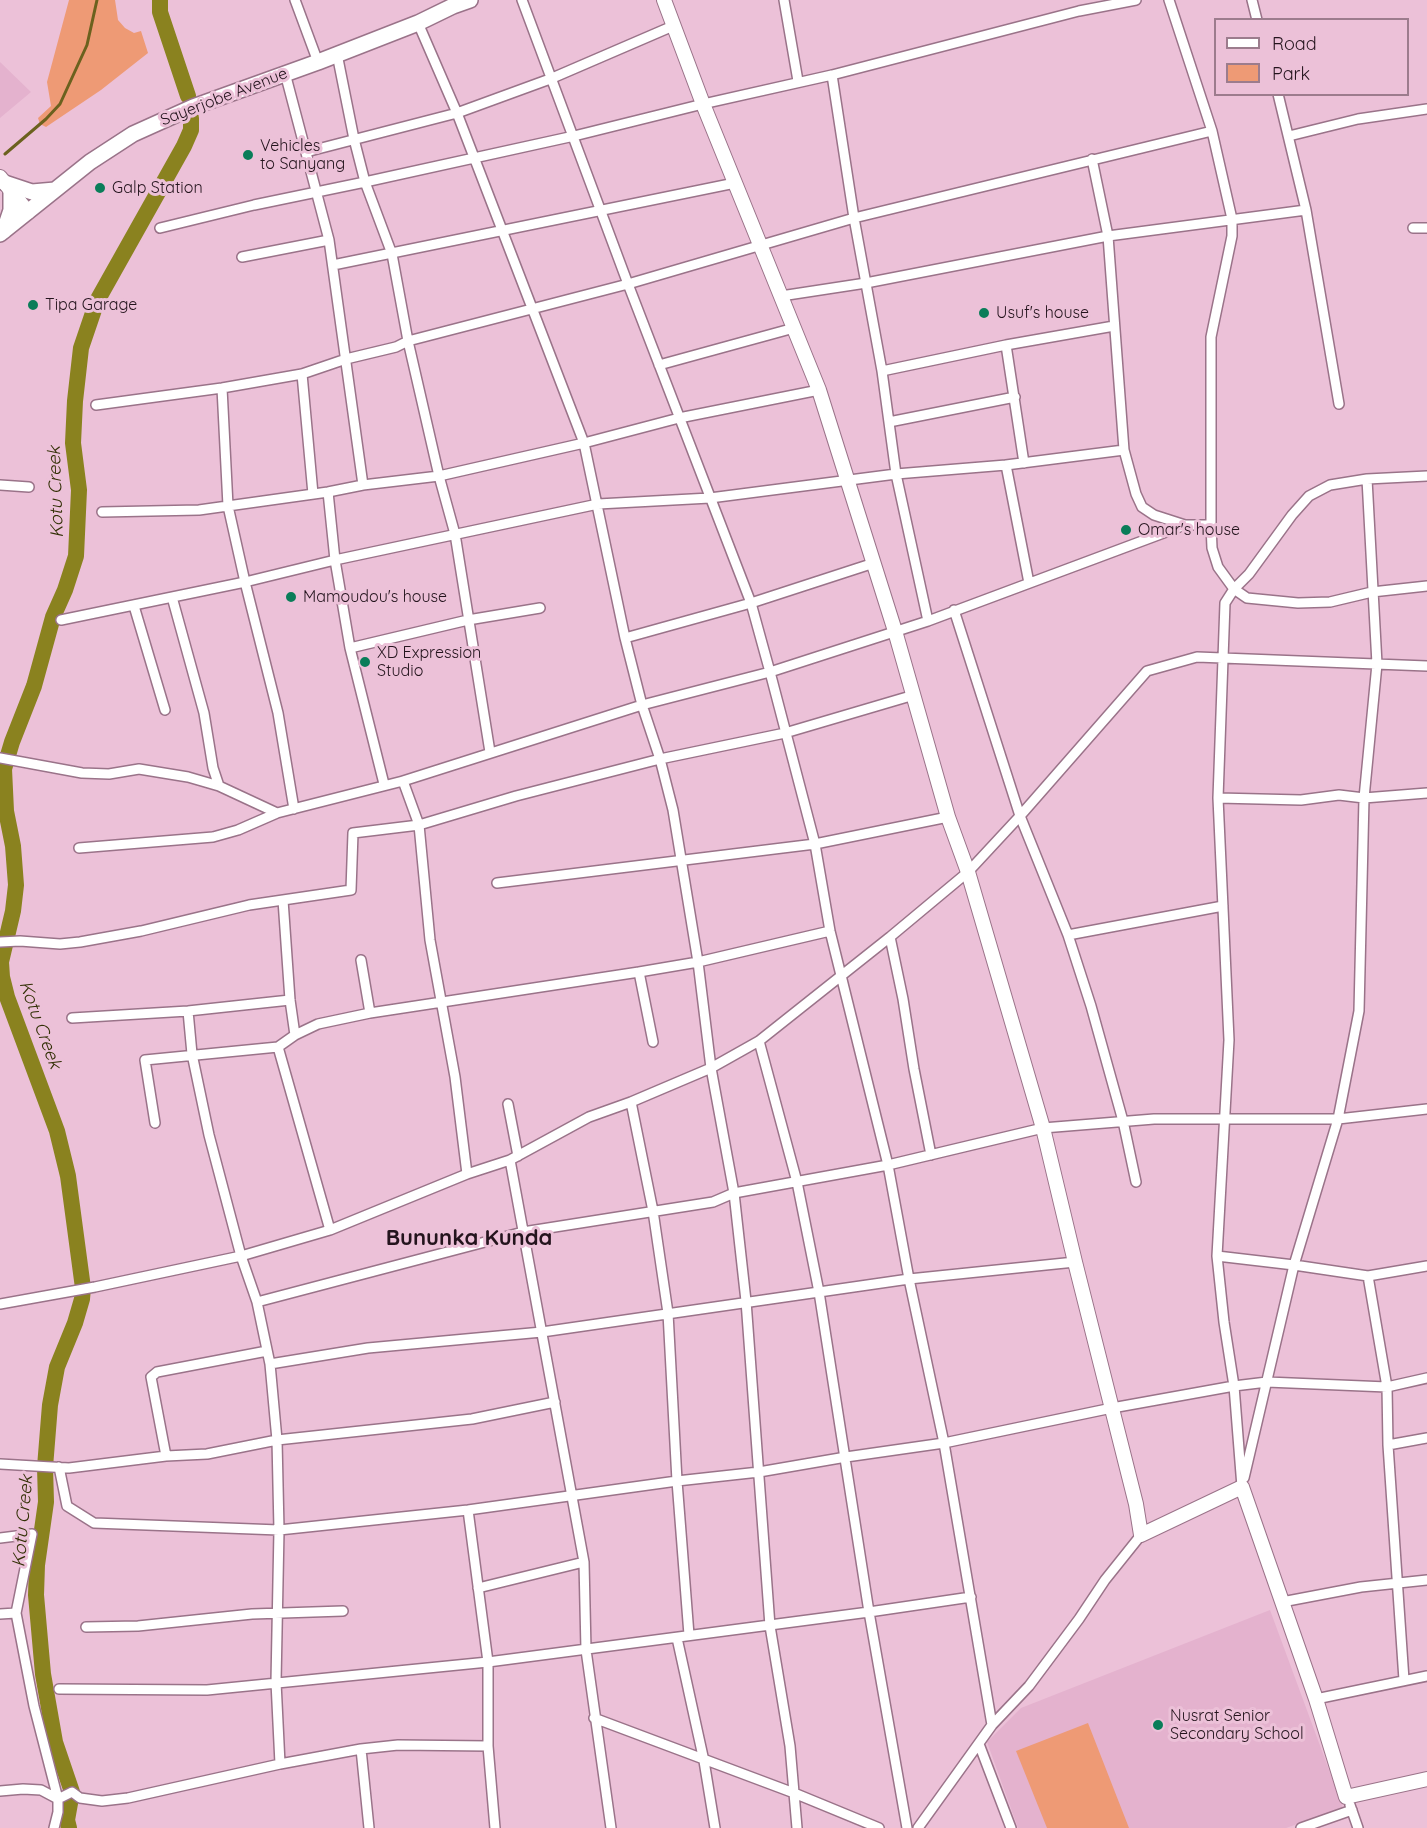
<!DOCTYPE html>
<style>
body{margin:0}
#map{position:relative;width:1427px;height:1828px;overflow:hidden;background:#ecc1d8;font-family:Quicksand,sans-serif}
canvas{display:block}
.legend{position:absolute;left:1214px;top:18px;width:195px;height:78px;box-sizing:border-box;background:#ecc1d8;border:2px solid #9c7c8d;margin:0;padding:8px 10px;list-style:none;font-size:18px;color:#24141d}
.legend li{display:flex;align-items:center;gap:12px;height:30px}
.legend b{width:30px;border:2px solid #9c7c8d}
</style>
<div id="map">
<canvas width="1427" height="1828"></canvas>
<ul class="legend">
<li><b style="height:8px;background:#fff"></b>Road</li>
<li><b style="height:16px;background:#ee9a75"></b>Park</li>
</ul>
</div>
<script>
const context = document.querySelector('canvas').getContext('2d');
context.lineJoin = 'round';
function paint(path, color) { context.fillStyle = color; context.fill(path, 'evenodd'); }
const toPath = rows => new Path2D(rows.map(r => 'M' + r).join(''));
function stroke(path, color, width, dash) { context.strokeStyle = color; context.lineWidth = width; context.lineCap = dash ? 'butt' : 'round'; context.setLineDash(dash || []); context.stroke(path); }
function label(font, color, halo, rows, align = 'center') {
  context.font = font + ' Quicksand,sans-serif'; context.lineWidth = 6; context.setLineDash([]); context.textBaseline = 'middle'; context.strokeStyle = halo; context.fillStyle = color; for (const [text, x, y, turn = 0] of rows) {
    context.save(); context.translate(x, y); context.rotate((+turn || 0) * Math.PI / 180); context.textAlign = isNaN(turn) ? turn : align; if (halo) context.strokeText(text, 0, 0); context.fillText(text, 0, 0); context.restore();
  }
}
paint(toPath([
 [0,62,31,92,0,118],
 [1270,1610,1343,1808,1286,1828,1018,1828,987,1742,1021,1708]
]), '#e4b2ce');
paint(toPath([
 [69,0,115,0,118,20,125,28,134,33,141,31,148,53,101,90,46,127,40,124,38,118,51,106,47,82],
 [1088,1723,1129,1828,1047,1828,1016,1751]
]), '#ee9a75');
stroke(toPath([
 [5,154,46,119,60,104,87,45,97,0]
]), '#6b611e', 3);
stroke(toPath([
 [160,0,160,12,188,96],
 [69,1828,67,1820,72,1792,55,1742,43,1674,36,1595,37,1565,46,1502,45,1467,50,1405,57,1367,75,1323,82,1299,83,1288,68,1176,57,1131,7,997,2,977,1,962,13,911,16,885,13,846,6,811,4,769,12,742,34,686,53,617,65,590,76,556,79,490,73,443,75,401,81,348,97,301,184,146,191,130,191,118]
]), '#8a821f', 16);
const street = toPath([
 [295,0,318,62],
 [522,0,628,284,751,603,770,672,815,844,830,931,888,1165,909,1279,944,1443,992,1725],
 [784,0,798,81],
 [1169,0,1212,131,1232,219,1232,236,1211,337,1211,525,1212,548,1218,567,1234,589,1247,598,1298,603,1330,602,1372,592,1427,586],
 [1252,0,1257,20],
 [418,23,457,113,584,443,625,638,642,705,660,759,673,810,698,962,711,1068,734,1193,746,1301,770,1626,790,1746,797,1828],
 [337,54,354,139,365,182,392,254,408,341,439,476,455,534,490,752],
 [285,73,329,240,363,485],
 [832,75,854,218,882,371,896,474,928,621],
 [1278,94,1306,210,1339,404],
 [1289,136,1358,119,1427,109],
 [306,152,457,113,550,79,673,26],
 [1092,159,1108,236,1124,450,1136,494,1142,507,1154,515,1185,525,1211,525],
 [160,228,254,205,365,182,574,136,703,104,832,75,1079,11,1136,0],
 [1413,228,1427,228],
 [242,257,329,240],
 [333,265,735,183],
 [781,296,866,283,1108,236,1306,210],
 [1006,345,1024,463],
 [659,365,794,328],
 [882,371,1006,345,1114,326],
 [302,374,313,494],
 [222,388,228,506,245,582,278,713,294,809],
 [96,405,222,388,302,374,346,359,396,347,408,341,628,284,854,218,1212,131],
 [889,422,1015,397],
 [1006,465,1029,583],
 [0,485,29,487],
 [328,492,335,560,350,648,384,784],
 [102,512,199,510,328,492,363,485,439,476,584,443,679,418,819,390],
 [172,597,204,713,213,768,219,786],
 [134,606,165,710],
 [954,610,1020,816,1068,935,1091,1006,1123,1121,1136,1182],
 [61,620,245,582,335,560,598,504,710,498,896,474,1006,465,1124,450],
 [625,638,751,603,874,563],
 [350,648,468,620,540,608],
 [0,758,82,773,109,774,139,769,188,777,219,786,277,813],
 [403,781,419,825,430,940,455,1077,467,1174],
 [1218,798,1301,800,1339,795,1364,798,1427,793],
 [79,848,213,837,238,830,277,813,403,781,642,705,770,672,928,621,1185,525],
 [497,883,815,844,948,817],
 [283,900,290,1000,295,1035],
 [1068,935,1223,906],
 [890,937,903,999,914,1069,931,1155],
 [0,942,20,941,60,944,80,942,141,931,249,905,351,890,353,833,419,825,516,796,660,759,785,733,914,695],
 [361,960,370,1013],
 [639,972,653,1042],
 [188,1011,192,1054,209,1135,241,1256,257,1302,270,1364,277,1440,279,1530,276,1682,280,1764],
 [72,1018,188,1011,290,1000],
 [631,1102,653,1211,668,1313,677,1481,689,1635],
 [508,1104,518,1156],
 [155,1123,145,1060,278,1047],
 [510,1160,584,1562,586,1650,611,1828],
 [330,1230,278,1047,295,1035,318,1024,370,1013,639,972,698,962,830,931],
 [1217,1256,1294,1265,1368,1276,1427,1266],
 [1368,1276,1387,1387,1388,1445,1404,1680],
 [257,1302,523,1232,713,1202,734,1193,888,1165,1043,1128,1154,1119,1338,1119,1427,1109],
 [0,1304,95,1287,241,1256,330,1230,467,1174,510,1160,589,1117,631,1102,711,1068,759,1041,890,937,968,872,1020,816,1147,671,1197,657,1427,666],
 [270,1364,368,1348,542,1332,819,1292,797,1182,759,1041],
 [1388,1445,1427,1438],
 [166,1456,151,1377,157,1372,267,1351],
 [0,1464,69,1468,166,1456,207,1454,277,1440,472,1419,555,1402],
 [59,1467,67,1506,94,1523,279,1530,468,1510,677,1481,759,1472,846,1457,944,1443,1112,1408,1234,1386,1267,1382,1387,1387,1427,1378],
 [1244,1478,1294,1265,1338,1119,1359,1011,1364,798,1377,664,1367,479],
 [1242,1487,1234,1386,1224,1322,1217,1256,1229,1040,1218,798,1225,603,1234,589,1249,574,1292,515,1309,496,1330,485,1367,479,1427,476],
 [468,1510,488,1662,488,1746,495,1828],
 [0,1538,32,1534,16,1613,34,1706,58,1799,72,1792,80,1798,102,1801,128,1798,280,1764,361,1749,398,1745,488,1746],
 [478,1588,584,1562],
 [1282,1602,1361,1587,1427,1580],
 [0,1614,16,1613],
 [86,1627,138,1626,252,1614,343,1611],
 [677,1638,704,1761,715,1828],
 [59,1689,207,1690,488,1662,869,1612,971,1597],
 [1316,1699,1427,1676],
 [594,1718,794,1793,879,1828],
 [979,1744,1011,1828],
 [361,1749,369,1828],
 [0,1791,23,1789,41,1790,58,1799,58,1812,54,1828],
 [1350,1805,1358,1828],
 [907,1828,869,1612,819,1292,909,1279,1075,1262],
 [918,1828,992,1725,1029,1686,1079,1619,1105,1580,1141,1535],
 [1301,1828,1352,1810]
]);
const secondary = toPath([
 [664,0,703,104,819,390,895,631,948,817,968,872,1043,1128,1075,1262,1136,1504,1141,1535,1242,1487,1316,1699,1346,1797,1427,1779],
 [0,177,28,212]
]);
const primary = toPath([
 [5,183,32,192,55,190],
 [4,231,11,210,11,190],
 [0,234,90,162,133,134,193,107,318,62,418,23,453,6,470,0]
]);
stroke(street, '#9a7389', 12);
stroke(secondary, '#9a7389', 16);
stroke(primary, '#9a7389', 18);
stroke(street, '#fff', 9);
stroke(secondary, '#fff', 14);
stroke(primary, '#fff', 15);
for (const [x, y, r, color] of [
 [248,155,6,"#0a7d59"],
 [100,188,6,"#0a7d59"],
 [33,305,6,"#0a7d59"],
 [984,313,6,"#0a7d59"],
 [1126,530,6,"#0a7d59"],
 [291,597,6,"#0a7d59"],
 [365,662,6,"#0a7d59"],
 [1158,1725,6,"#0a7d59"]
]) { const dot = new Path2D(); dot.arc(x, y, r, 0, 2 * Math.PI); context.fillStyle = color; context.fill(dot); stroke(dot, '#ecc1d8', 2); }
label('16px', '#24141d', '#ecc1d8', [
 ["Sayerjobe Avenue",224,97,-21]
]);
label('16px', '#24141d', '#ecc1d8', [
 ["Vehicles",260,146],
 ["to Sanyang",260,164],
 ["Galp Station",112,188],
 ["Tipa Garage",45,305],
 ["Usuf's house",996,313],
 ["Omar's house",1138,530],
 ["Mamoudou's house",303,597],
 ["XD Expression",377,653],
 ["Studio",377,671],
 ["Nusrat Senior",1170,1716],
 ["Secondary School",1170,1734]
], 'left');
label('italic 18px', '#333006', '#ecc1d8', [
 ["Kotu Creek",56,492,-92],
 ["Kotu Creek",40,1025,70],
 ["Kotu Creek",23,1521,-85]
]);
label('bold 22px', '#24141d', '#ecc1d8', [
 ["Bununka Kunda",469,1238]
]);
</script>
